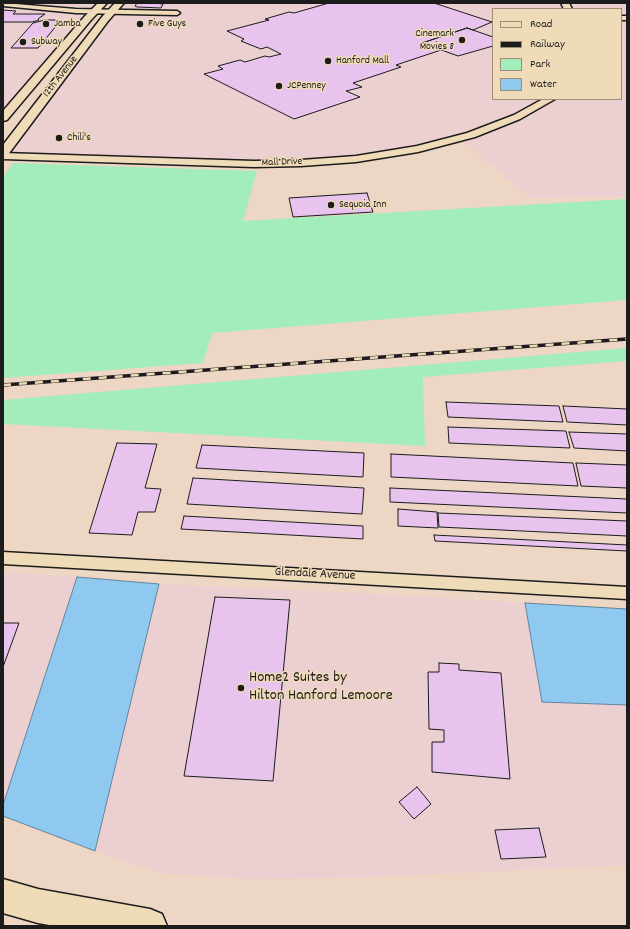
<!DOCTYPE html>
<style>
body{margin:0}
#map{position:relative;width:630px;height:929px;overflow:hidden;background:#eed6c4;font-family:Dekko,sans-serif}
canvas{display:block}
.frame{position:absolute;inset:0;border:4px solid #1c1c1c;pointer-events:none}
.legend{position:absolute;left:492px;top:8px;width:130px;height:92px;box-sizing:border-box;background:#f0dbb9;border:1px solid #9b8f7a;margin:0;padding:5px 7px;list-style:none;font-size:12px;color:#1c1c1c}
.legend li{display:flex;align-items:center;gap:8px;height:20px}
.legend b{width:20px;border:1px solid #9b8f7a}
</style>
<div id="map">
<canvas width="630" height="929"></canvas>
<div class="frame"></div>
<ul class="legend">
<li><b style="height:5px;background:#f0dbb9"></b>Road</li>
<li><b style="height:5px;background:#1c1c1c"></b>Railway</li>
<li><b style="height:11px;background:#a3edbc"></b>Park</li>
<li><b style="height:11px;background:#90c9ef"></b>Water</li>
</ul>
</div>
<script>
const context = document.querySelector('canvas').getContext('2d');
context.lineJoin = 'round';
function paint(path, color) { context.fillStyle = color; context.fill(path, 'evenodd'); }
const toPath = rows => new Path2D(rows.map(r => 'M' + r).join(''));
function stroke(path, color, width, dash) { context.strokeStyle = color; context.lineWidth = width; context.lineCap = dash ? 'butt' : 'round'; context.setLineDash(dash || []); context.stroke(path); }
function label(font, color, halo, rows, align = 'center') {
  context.font = font + ' Dekko,sans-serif'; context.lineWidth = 3; context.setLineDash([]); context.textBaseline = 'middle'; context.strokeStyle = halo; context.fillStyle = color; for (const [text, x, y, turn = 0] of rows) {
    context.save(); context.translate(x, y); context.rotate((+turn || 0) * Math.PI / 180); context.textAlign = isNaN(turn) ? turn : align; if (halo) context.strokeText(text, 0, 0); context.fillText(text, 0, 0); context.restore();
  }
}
paint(toPath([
 [3,3,103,3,3,118],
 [120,3,627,3,627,196,530,198,460,138,418,149,301,163,18,156,3,153],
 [493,9,621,9,621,99,493,99],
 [3,572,77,577,3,805],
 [159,584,361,593,525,603,542,702,627,705,627,865,352,878,244,879,161,873,95,851]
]), '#ecd0d1');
paint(toPath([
 [13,163,257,171,243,221,627,199,627,300,212,333,203,363,3,378,3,177],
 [627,348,627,361,423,377,425,446,3,424,3,400]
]), '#a3edbc');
const water = toPath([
 [77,577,159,584,95,851,3,816,3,805,77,577],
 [525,603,627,609,627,705,542,702,525,603]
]);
paint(water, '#90c9ef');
stroke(water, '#62849b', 1);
const building = toPath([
 [137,3,154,3,163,4,161,8,137,7,135,6,137,3],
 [329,3,434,3,492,22,473,30,467,28,422,43,441,50,396,65,401,67,353,83,362,87,346,91,360,97,294,119,204,74,223,69,218,66,240,60,245,62,265,56,269,57,281,54,267,47,261,49,241,41,244,39,227,31,269,20,265,19,289,12,294,13,329,3],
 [3,10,16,11,13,14,45,14,38,19,39,20,32,22,3,22,3,10],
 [45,20,58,20,56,22,62,22,57,25,38,48,11,48,33,23,45,20],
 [467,28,493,37,493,46,458,56,422,43,467,28],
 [367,193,373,212,293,217,289,198,367,193],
 [446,402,559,406,563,422,448,417,446,402],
 [563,406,627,409,627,425,567,422,563,406],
 [448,427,566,431,570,448,449,443,448,427],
 [569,432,627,434,627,451,574,448,569,432],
 [117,443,157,444,145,488,161,489,155,512,138,512,132,535,89,533,117,443],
 [202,445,364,453,363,477,196,468,202,445],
 [391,454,573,463,578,486,391,477,391,454],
 [576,463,627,465,627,488,581,486,576,463],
 [193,478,364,488,362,514,187,504,193,478],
 [390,488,627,499,627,513,390,502,390,488],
 [398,509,437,512,438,528,398,526,398,509],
 [438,513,627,521,627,536,439,527,438,513],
 [184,516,363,526,363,539,181,529,184,516],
 [434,535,627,545,627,551,435,541,434,535],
 [215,597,290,600,273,781,184,776,215,597],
 [3,623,19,623,3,667,3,623],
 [439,663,459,664,459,670,501,673,510,779,432,772,432,742,444,742,444,730,429,729,428,672,439,672,439,663],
 [417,787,431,804,414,819,399,802,417,787],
 [539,828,546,857,501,859,495,830,539,828]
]);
paint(building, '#e7c3ee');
stroke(building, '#1c1c1c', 1);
const minor = toPath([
 [3,3,76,9,177,11,180,13,177,15,76,13,3,6,3,3],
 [3,552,627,587,627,599,3,564,3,552]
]);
const tertiary = toPath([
 [561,3,569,3,572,9,564,9,561,3],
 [621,16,627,16,627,20,621,20,621,16],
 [543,99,555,99,520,119,475,137,418,152,356,162,301,166,254,167,3,159,3,153,254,161,301,160,356,156,417,146,467,133,514,115,543,99]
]);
const secondary = toPath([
 [98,3,107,3,91,20,7,120,3,121,3,111,85,16,98,3],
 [115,3,124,3,108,21,7,156,3,157,3,145,102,17,115,3]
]);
const motorway = toPath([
 [3,879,38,889,150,909,162,914,167,926,55,926,38,923,3,913,3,879]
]);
stroke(minor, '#1c1c1c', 3);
stroke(tertiary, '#1c1c1c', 3);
stroke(secondary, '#1c1c1c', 3);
stroke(motorway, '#1c1c1c', 3);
paint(minor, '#f0dbb9');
paint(tertiary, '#f0dbb9');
paint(secondary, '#f0dbb9');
paint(motorway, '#f0dbb9');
const rail = toPath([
 [3,385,627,339]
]);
stroke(rail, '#1c1c1c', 3.5);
stroke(rail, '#f0dbb9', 2.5, [8]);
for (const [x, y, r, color] of [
 [46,24,4,"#1c1c1c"],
 [140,24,4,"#1c1c1c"],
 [462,40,4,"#1c1c1c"],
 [23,42,4,"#1c1c1c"],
 [328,61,4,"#1c1c1c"],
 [279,86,4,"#1c1c1c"],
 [59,138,4,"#1c1c1c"],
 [331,205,4,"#1c1c1c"],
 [241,688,4,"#1c1c1c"]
]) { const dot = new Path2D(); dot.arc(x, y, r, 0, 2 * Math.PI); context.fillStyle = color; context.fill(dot); stroke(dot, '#f0dbb9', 1.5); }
label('11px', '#1c1c1c', '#f0dbb9', [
 ["Jamba",54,24],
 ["Five Guys",148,24],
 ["Cinemark",454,34,"right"],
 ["Movies 8",454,47,"right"],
 ["Subway",31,42],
 ["Hanford Mall",336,61],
 ["JCPenney",287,86],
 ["Chili's",67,138],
 ["Sequoia Inn",339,205]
], 'left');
label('11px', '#1c1c1c', '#f0dbb9', [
 ["12th Avenue",61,77,-52],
 ["Mall Drive",282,163,-2]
]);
label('13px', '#1c1c1c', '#f0dbb9', [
 ["Glendale Avenue",315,575,3]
]);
label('16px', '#1c1c1c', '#f0dbb9', [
 ["Home2 Suites by",249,679],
 ["Hilton Hanford Lemoore",249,697]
], 'left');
</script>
